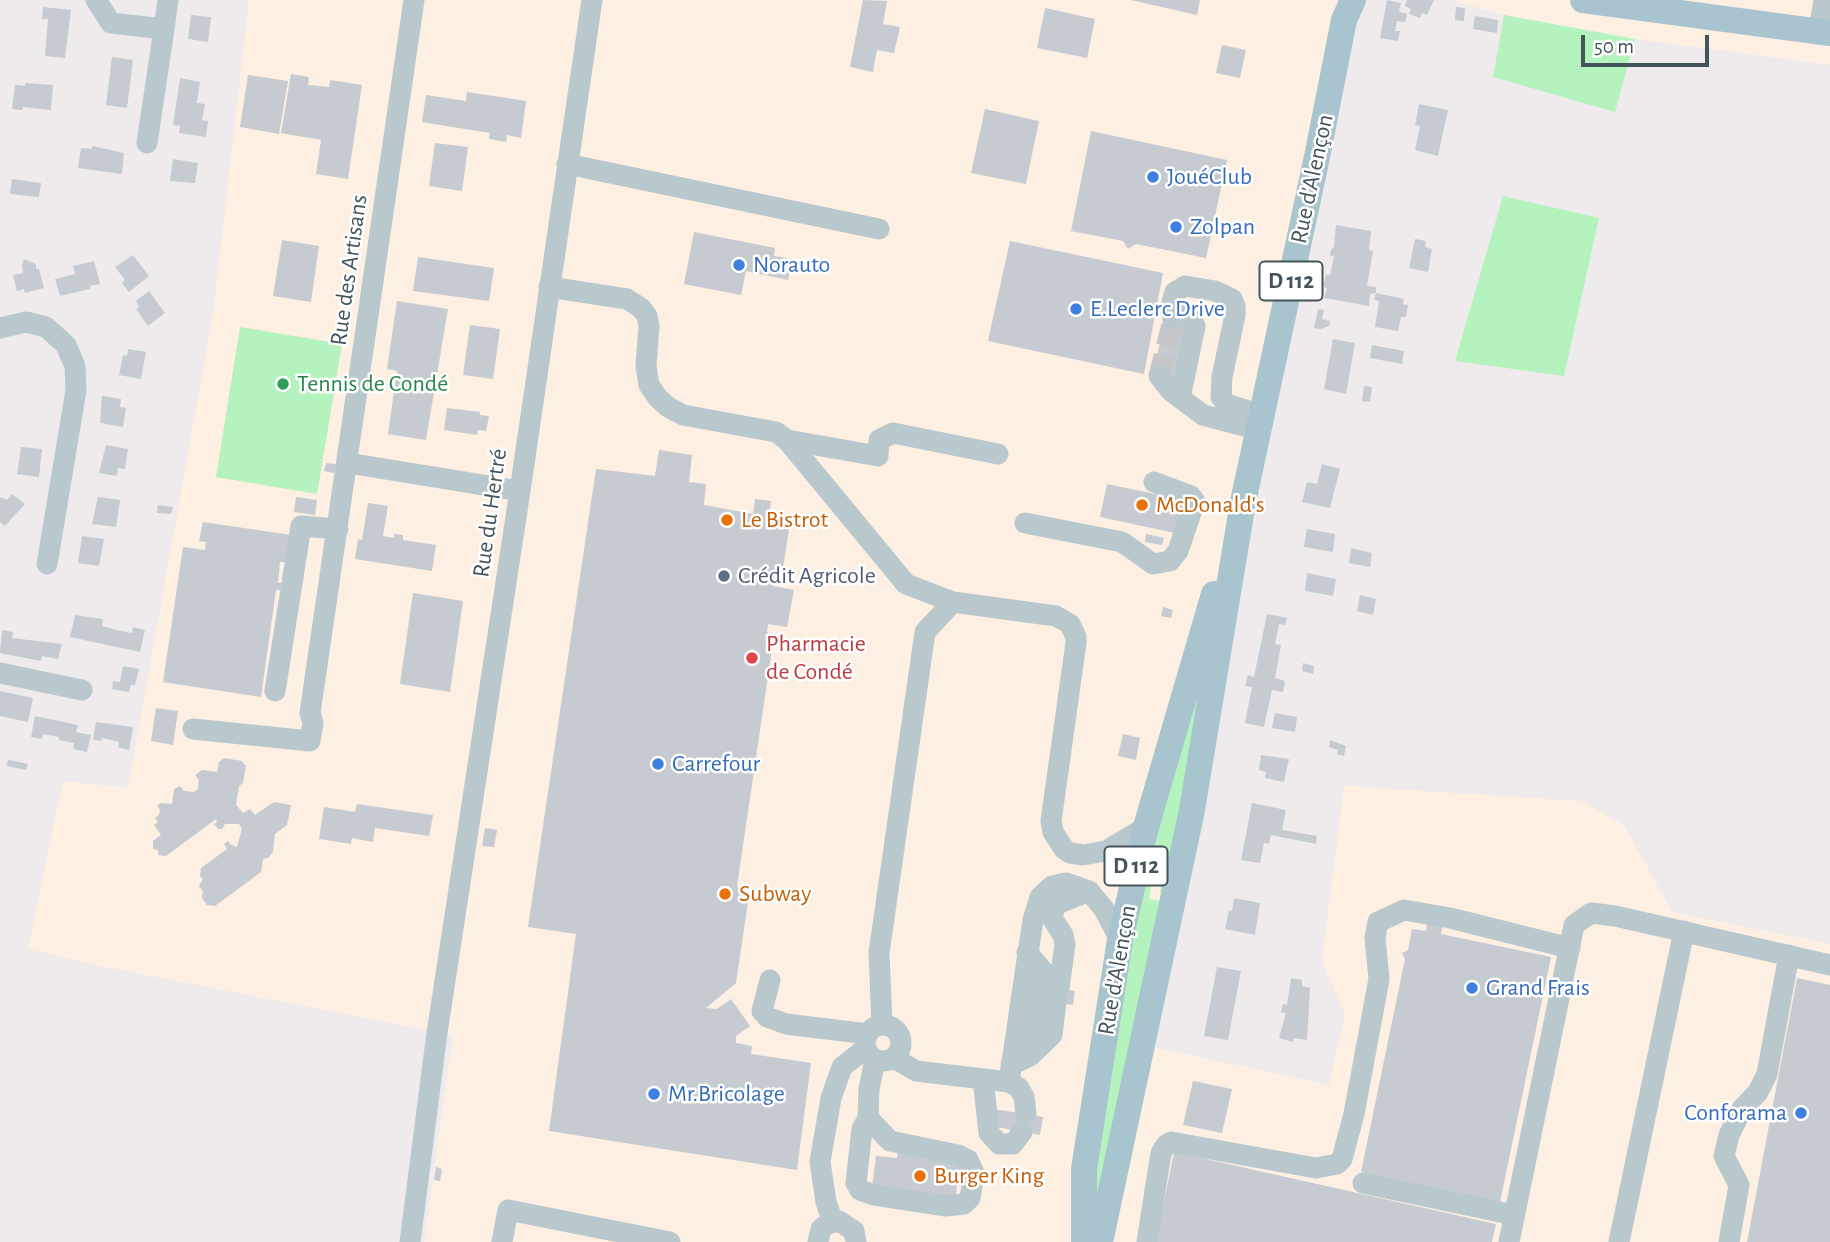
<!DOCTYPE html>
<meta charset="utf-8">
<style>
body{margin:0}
#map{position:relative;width:1830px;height:1242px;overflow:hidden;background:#efebec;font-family:"Alegreya Sans",sans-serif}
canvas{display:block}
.scale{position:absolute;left:1581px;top:35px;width:128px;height:32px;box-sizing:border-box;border:4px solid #43555b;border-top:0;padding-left:9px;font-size:21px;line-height:24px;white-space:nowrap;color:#43555b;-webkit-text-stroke:5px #fff;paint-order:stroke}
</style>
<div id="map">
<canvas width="1830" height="1242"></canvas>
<div class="scale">50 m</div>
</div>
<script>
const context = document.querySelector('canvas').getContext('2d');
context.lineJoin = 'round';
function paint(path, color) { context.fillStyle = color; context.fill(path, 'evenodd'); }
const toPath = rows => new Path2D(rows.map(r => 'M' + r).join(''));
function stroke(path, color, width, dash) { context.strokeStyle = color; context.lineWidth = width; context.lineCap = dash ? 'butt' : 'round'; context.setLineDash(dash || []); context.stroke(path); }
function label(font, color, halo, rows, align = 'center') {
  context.font = font + ' "Alegreya Sans",sans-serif'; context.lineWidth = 5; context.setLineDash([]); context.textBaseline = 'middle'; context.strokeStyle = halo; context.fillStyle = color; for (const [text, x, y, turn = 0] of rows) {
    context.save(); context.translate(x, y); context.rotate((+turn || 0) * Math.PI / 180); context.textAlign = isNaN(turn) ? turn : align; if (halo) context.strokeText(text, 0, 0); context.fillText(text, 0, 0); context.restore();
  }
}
paint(toPath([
 [249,0,1361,0,1097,1242,424,1242,453,1035,100,966,28,949,63,781,128,788,213,314],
 [1450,0,1830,0,1830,65,1635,39,1504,15],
 [1344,786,1581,801,1624,825,1672,912,1830,944,1830,1242,1101,1242,1143,1045,1329,1085,1345,1015,1322,961]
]), '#fdefe1');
paint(toPath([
 [1504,15,1635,39,1615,112,1493,77],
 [1503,196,1599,218,1564,376,1455,361],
 [240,327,342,344,317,494,216,477],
 [1208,645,1170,894,1160,892,1162,880,1145,877],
 [1142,885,1151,887,1149,899,1168,902,1106,1206,1092,1200,1096,1159]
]), '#b4f3be');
paint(toPath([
 [863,0,887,1,883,24,900,27,894,53,877,50,873,72,850,67],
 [1131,0,1200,0,1197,15],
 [1387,0,1401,3,1399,12,1407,14,1405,22,1397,21,1395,31,1400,31,1398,41,1380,38],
 [1407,0,1434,0,1427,15,1422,13,1420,18,1409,14,1411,9,1405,6],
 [43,7,71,10,65,58,45,56,48,19,42,19],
 [1456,7,1465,8,1464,21,1455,20],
 [1045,8,1095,19,1087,58,1037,48],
 [191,15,211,17,208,42,188,39],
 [1475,16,1498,20,1497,33,1473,29],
 [1222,45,1246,50,1240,78,1216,73],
 [112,57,133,60,127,108,106,105],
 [291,74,309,77,308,85,329,87,330,80,362,85,348,179,316,174,321,140,281,133],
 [248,75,288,81,279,134,240,127],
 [180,78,200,82,197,103,205,104,202,120,208,121,206,137,179,133,180,126,173,125],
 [25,83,53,85,51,110,23,107,22,110,12,109,15,85,25,86],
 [467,92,526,101,521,138,507,135,506,142,489,139,490,133,422,122,426,95,466,101],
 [1419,104,1448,110,1438,156,1415,150,1420,126,1415,125],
 [985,109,1039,121,1026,184,971,173],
 [1091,131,1227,160,1206,258,1136,244,1128,249,1123,241,1071,231],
 [435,143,468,147,462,191,429,186],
 [92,146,124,153,122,174,78,168,81,148,92,149],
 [173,159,198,163,195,183,170,181],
 [12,179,41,183,39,197,10,194],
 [1336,225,1371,231,1369,250,1373,251,1367,286,1376,287,1376,293,1370,294,1369,306,1324,298,1327,288,1324,287,1324,282,1326,275,1330,275,1334,257,1330,255,1331,249,1334,247],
 [694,232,775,248,774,256,792,259,788,280,746,271,741,295,684,284],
 [1415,239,1426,241,1425,247,1432,249,1428,272,1409,268],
 [282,240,319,246,311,302,273,296],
 [1010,241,1163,273,1144,374,988,341],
 [133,255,149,276,129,292,122,283,125,280,115,267],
 [418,257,494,268,489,301,413,291],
 [24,259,36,264,36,269,39,269,44,288,25,293,24,289,17,291,13,275,23,273,22,266],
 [94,261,100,284,90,286,90,289,60,296,55,279,75,274,73,266],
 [149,291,165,313,148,326,136,309,139,307,136,301],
 [1376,293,1404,299,1403,304,1408,305,1406,317,1401,317,1398,331,1375,327,1379,301,1374,300],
 [397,301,448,309,426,440,388,434,397,371,387,369],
 [1318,309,1324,310,1322,319,1330,321,1329,326,1321,329,1314,328],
 [1166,319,1188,323,1175,380,1152,375],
 [470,325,500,329,493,379,463,375],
 [1333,339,1355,343,1346,394,1324,389],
 [1372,345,1404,351,1402,364,1370,358],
 [128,349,146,352,141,379,119,375,123,355,127,356],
 [1364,386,1372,387,1370,402,1362,401],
 [102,396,121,399,120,407,126,408,123,427,100,423],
 [447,408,480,412,480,415,489,416,486,431,478,430,477,435,444,430],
 [106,445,128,449,125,469,118,468,117,476,99,473],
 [21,447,42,449,39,477,17,474],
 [659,450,692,455,689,482,706,484,704,505,753,514,755,499,771,501,769,517,772,516,787,518,790,522,782,575,774,581,773,586,794,590,787,627,768,624,767,631,773,642,737,886,748,902,736,983,706,1008,717,1009,731,999,750,1026,736,1036,736,1043,752,1046,751,1054,811,1063,797,1170,549,1131,576,934,528,927,596,469,655,476],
 [326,463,336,464,334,473,324,471],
 [1322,464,1340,469,1330,508,1302,502,1307,482,1317,484],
 [1107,484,1184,500,1175,533,1100,517],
 [12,494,25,504,5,526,0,522,0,497,7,500],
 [98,497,120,500,116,527,92,524],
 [296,497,317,500,315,515,294,512],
 [368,503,388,506,383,536,394,538,394,534,403,535,403,540,436,545,432,571,355,559,358,539,362,540],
 [158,505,173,507,171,514,157,513],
 [203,522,291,535,286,562,280,562,278,583,282,583,281,590,276,590,261,697,163,682,183,547,205,550,206,542,199,541],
 [1307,529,1335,534,1333,552,1304,547],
 [1146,534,1164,538,1162,545,1145,542],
 [82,536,104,539,99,566,78,563],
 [1351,548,1372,553,1370,567,1349,563],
 [1307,573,1336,579,1333,596,1305,591],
 [413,593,463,601,450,692,400,684],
 [1360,595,1376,599,1373,615,1357,611],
 [1163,607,1173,610,1171,618,1161,616],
 [1267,614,1287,618,1285,625,1279,624,1275,644,1281,645,1275,678,1285,681,1283,692,1272,690,1264,727,1245,723,1252,687,1245,686,1248,675,1254,677],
 [75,615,103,619,102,626,117,630,132,633,133,627,145,630,140,652,70,637],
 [2,630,13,632,12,638,62,644,58,659,42,656,41,661,0,653],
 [1303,663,1314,666,1313,674,1302,671],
 [123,666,139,669,135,685,131,685,129,692,112,689,113,681,120,682],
 [0,691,33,698,28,722,0,716],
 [156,708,178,711,173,745,151,741],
 [1275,713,1297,717,1295,732,1272,728],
 [35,716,78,725,76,732,91,735,87,752,73,749,74,743,59,740,59,737,43,734,42,739,31,737],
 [96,722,133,727,129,750,118,747,119,742,102,738,101,741,93,740],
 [1123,734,1140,738,1136,760,1118,756],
 [1330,740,1346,746,1344,756,1337,754,1338,750,1329,747],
 [1261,755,1289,759,1284,782,1265,778,1266,772,1259,770],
 [224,758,242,761,246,766,243,783,239,786,236,805,243,813,250,809,255,815,274,802,291,805,287,825,275,834,273,852,268,858,263,859,261,872,215,906,207,905,202,898,203,891,199,886,203,879,200,876,201,868,227,849,224,844,228,841,231,845,237,847,242,829,239,824,225,824,222,829,218,829,214,824,217,822,216,819,166,856,158,855,158,850,153,849,153,841,161,835,154,825,158,822,155,818,159,815,160,810,157,806,161,803,172,804,174,789,180,786,184,791,194,792,198,789,199,780,195,775,202,770,217,772,219,762],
 [8,760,28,764,26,770,7,766],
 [1252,803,1286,810,1282,830,1317,836,1316,844,1271,835,1269,844,1264,843,1260,863,1241,860],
 [357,804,433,815,429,836,375,828,373,842,352,838,351,844,319,839,324,807,355,812],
 [485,828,497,830,494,847,482,846],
 [1234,898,1260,903,1255,935,1225,929,1229,910,1232,911],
 [1428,919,1443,922,1441,934,1551,957,1500,1202,1361,1172,1405,959,1402,953,1408,950,1412,929,1426,931],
 [1217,967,1241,971,1228,1040,1204,1036],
 [1291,978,1302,980,1302,986,1310,988,1307,1040,1294,1038,1293,1042,1279,1038,1286,1013,1281,1012,1283,1004,1287,1005],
 [1797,978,1830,985,1830,1242,1747,1242],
 [1027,983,1075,991,1073,1005,1024,997],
 [1193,1081,1232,1089,1222,1133,1183,1125],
 [994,1109,1043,1117,1040,1135,991,1126],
 [898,1150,967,1167,965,1186,957,1185,956,1199,872,1188,876,1156,897,1158],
 [1174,1152,1496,1224,1492,1242,1156,1242],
 [436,1167,442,1169,440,1181,434,1180]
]), '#c5cbd0');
stroke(toPath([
 [1159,376,1173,320]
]), '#c4c6c8', 21, [21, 10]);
stroke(toPath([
 [96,0,111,23,164,29,168,0],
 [1819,32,1824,0],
 [147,143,164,29],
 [567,164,879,229],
 [549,287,627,299,641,308,647,316,649,326,646,366,649,385,658,398,668,407,683,415,776,432,787,440,906,584,953,602,1056,616,1070,624,1076,637,1076,643,1051,821,1053,832,1064,849,1070,853,1083,855,1106,851,1146,827],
 [1172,302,1192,320,1195,326,1180,398],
 [1173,320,1172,302,1175,292,1185,286,1215,291,1232,299,1235,306,1235,315,1222,377,1221,397,1226,404,1262,415],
 [0,328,26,322,46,327,66,345,75,366,76,390,47,564],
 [1159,376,1171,391,1203,415,1259,430],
 [787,440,878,456,879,440,893,433,998,454],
 [348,463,520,491],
 [1025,523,1122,542,1153,564,1170,561,1178,551,1193,507,1194,500,1191,496,1154,482],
 [0,673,82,690],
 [275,691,301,526,338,529],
 [193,729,310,741,313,723,310,713,414,0],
 [1027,952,1043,971,1041,986],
 [770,980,762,1011,767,1017,786,1024,868,1034],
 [1059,988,1065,944,1063,935,1052,918,1054,909,1057,904,1089,891],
 '865 1043a18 18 0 1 1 36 0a18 18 0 1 1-36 0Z',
 [882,1025,879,953,925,632,953,602],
 [1030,1056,1052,1035,1056,1002],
 [894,1058,916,1071,1009,1082,1033,920,1040,897,1052,886,1066,883,1089,891,1104,909,1120,940],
 [1011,1065,1030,1056,1039,999],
 [983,1079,989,1133,999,1144,1013,1144,1022,1132],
 [1009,1082,1019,1088,1024,1097,1026,1114],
 [868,1118,890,1141,958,1155,968,1160,974,1173,970,1198,964,1204,946,1206,874,1195,860,1190,856,1183,862,1129,868,1118,869,1089,875,1060],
 [1363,1183,1514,1215],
 [833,1222,826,1202,820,1162,831,1098,842,1067,866,1048],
 [410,1242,437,1033,520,491,592,0],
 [502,1242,508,1210,670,1242],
 [818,1242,821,1229,827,1224,839,1221,854,1231,856,1242],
 [1147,1242,1161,1153,1166,1145,1171,1142,1316,1168,1337,1164,1342,1159,1354,1114,1379,979,1375,938,1378,922,1404,910,1450,918,1570,948],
 [1509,1242,1574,925,1591,913,1615,916,1830,965],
 [1619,1242,1684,931],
 [1729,1242,1739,1185,1724,1156,1729,1135,1742,1109,1758,1092,1767,1074,1789,955]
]), '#b8c8cd', 21);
stroke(toPath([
 [1583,0,1830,33],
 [1084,1242,1084,1169,1120,940,1146,827,1214,594],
 [1100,1242,1192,810,1243,502,1317,157,1344,20,1353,0]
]), '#a8c4cf', 26);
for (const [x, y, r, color] of [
 [1153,177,7,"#3f7fe0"],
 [1176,227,7,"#3f7fe0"],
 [739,265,7,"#3f7fe0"],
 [1076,309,7,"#3f7fe0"],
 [283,384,7,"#2e9e5b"],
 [1142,505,7,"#e8710a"],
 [727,520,7,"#e8710a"],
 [724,576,7,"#5c6f8a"],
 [752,658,7,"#e0444e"],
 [658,764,7,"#3f7fe0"],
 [725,894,7,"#e8710a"],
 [1472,988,7,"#3f7fe0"],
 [654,1094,7,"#3f7fe0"],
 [1801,1113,7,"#3f7fe0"],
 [920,1176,7,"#e8710a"]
]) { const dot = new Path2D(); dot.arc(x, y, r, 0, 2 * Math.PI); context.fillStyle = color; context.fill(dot); stroke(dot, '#fff', 2.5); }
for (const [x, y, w] of [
 [1291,281,63],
 [1136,866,63]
]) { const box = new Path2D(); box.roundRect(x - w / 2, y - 19.5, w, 39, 5); context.fillStyle = '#fff'; context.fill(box); stroke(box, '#43555b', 2); }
label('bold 23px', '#43555b', null, [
 ["D 112",1291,281],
 ["D 112",1136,866]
]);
label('24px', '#366cbe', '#fff', [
 ["JouéClub",1167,177],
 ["Zolpan",1190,227],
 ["Norauto",753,265],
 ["E.Leclerc Drive",1090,309],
 ["Carrefour",672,764],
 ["Grand Frais",1486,988],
 ["Mr.Bricolage",668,1094],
 ["Conforama",1787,1113,"right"]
], 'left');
label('24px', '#43555b', '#fff', [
 ["Rue d'Alençon",1312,179,-78],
 ["Rue des Artisans",349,270,-82],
 ["Rue du Hertré",490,513,-82],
 ["Rue d'Alençon",1117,970,-80]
]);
label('24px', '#27864d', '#fff', [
 ["Tennis de Condé",297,384]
], 'left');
label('24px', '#c56008', '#fff', [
 ["McDonald's",1156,505],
 ["Le Bistrot",741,520],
 ["Subway",739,894],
 ["Burger King",934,1176]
], 'left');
label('24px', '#4e5e75', '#fff', [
 ["Crédit Agricole",738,576]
], 'left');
label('24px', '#be3a42', '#fff', [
 ["Pharmacie",766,644],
 ["de Condé",766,672]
], 'left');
</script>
